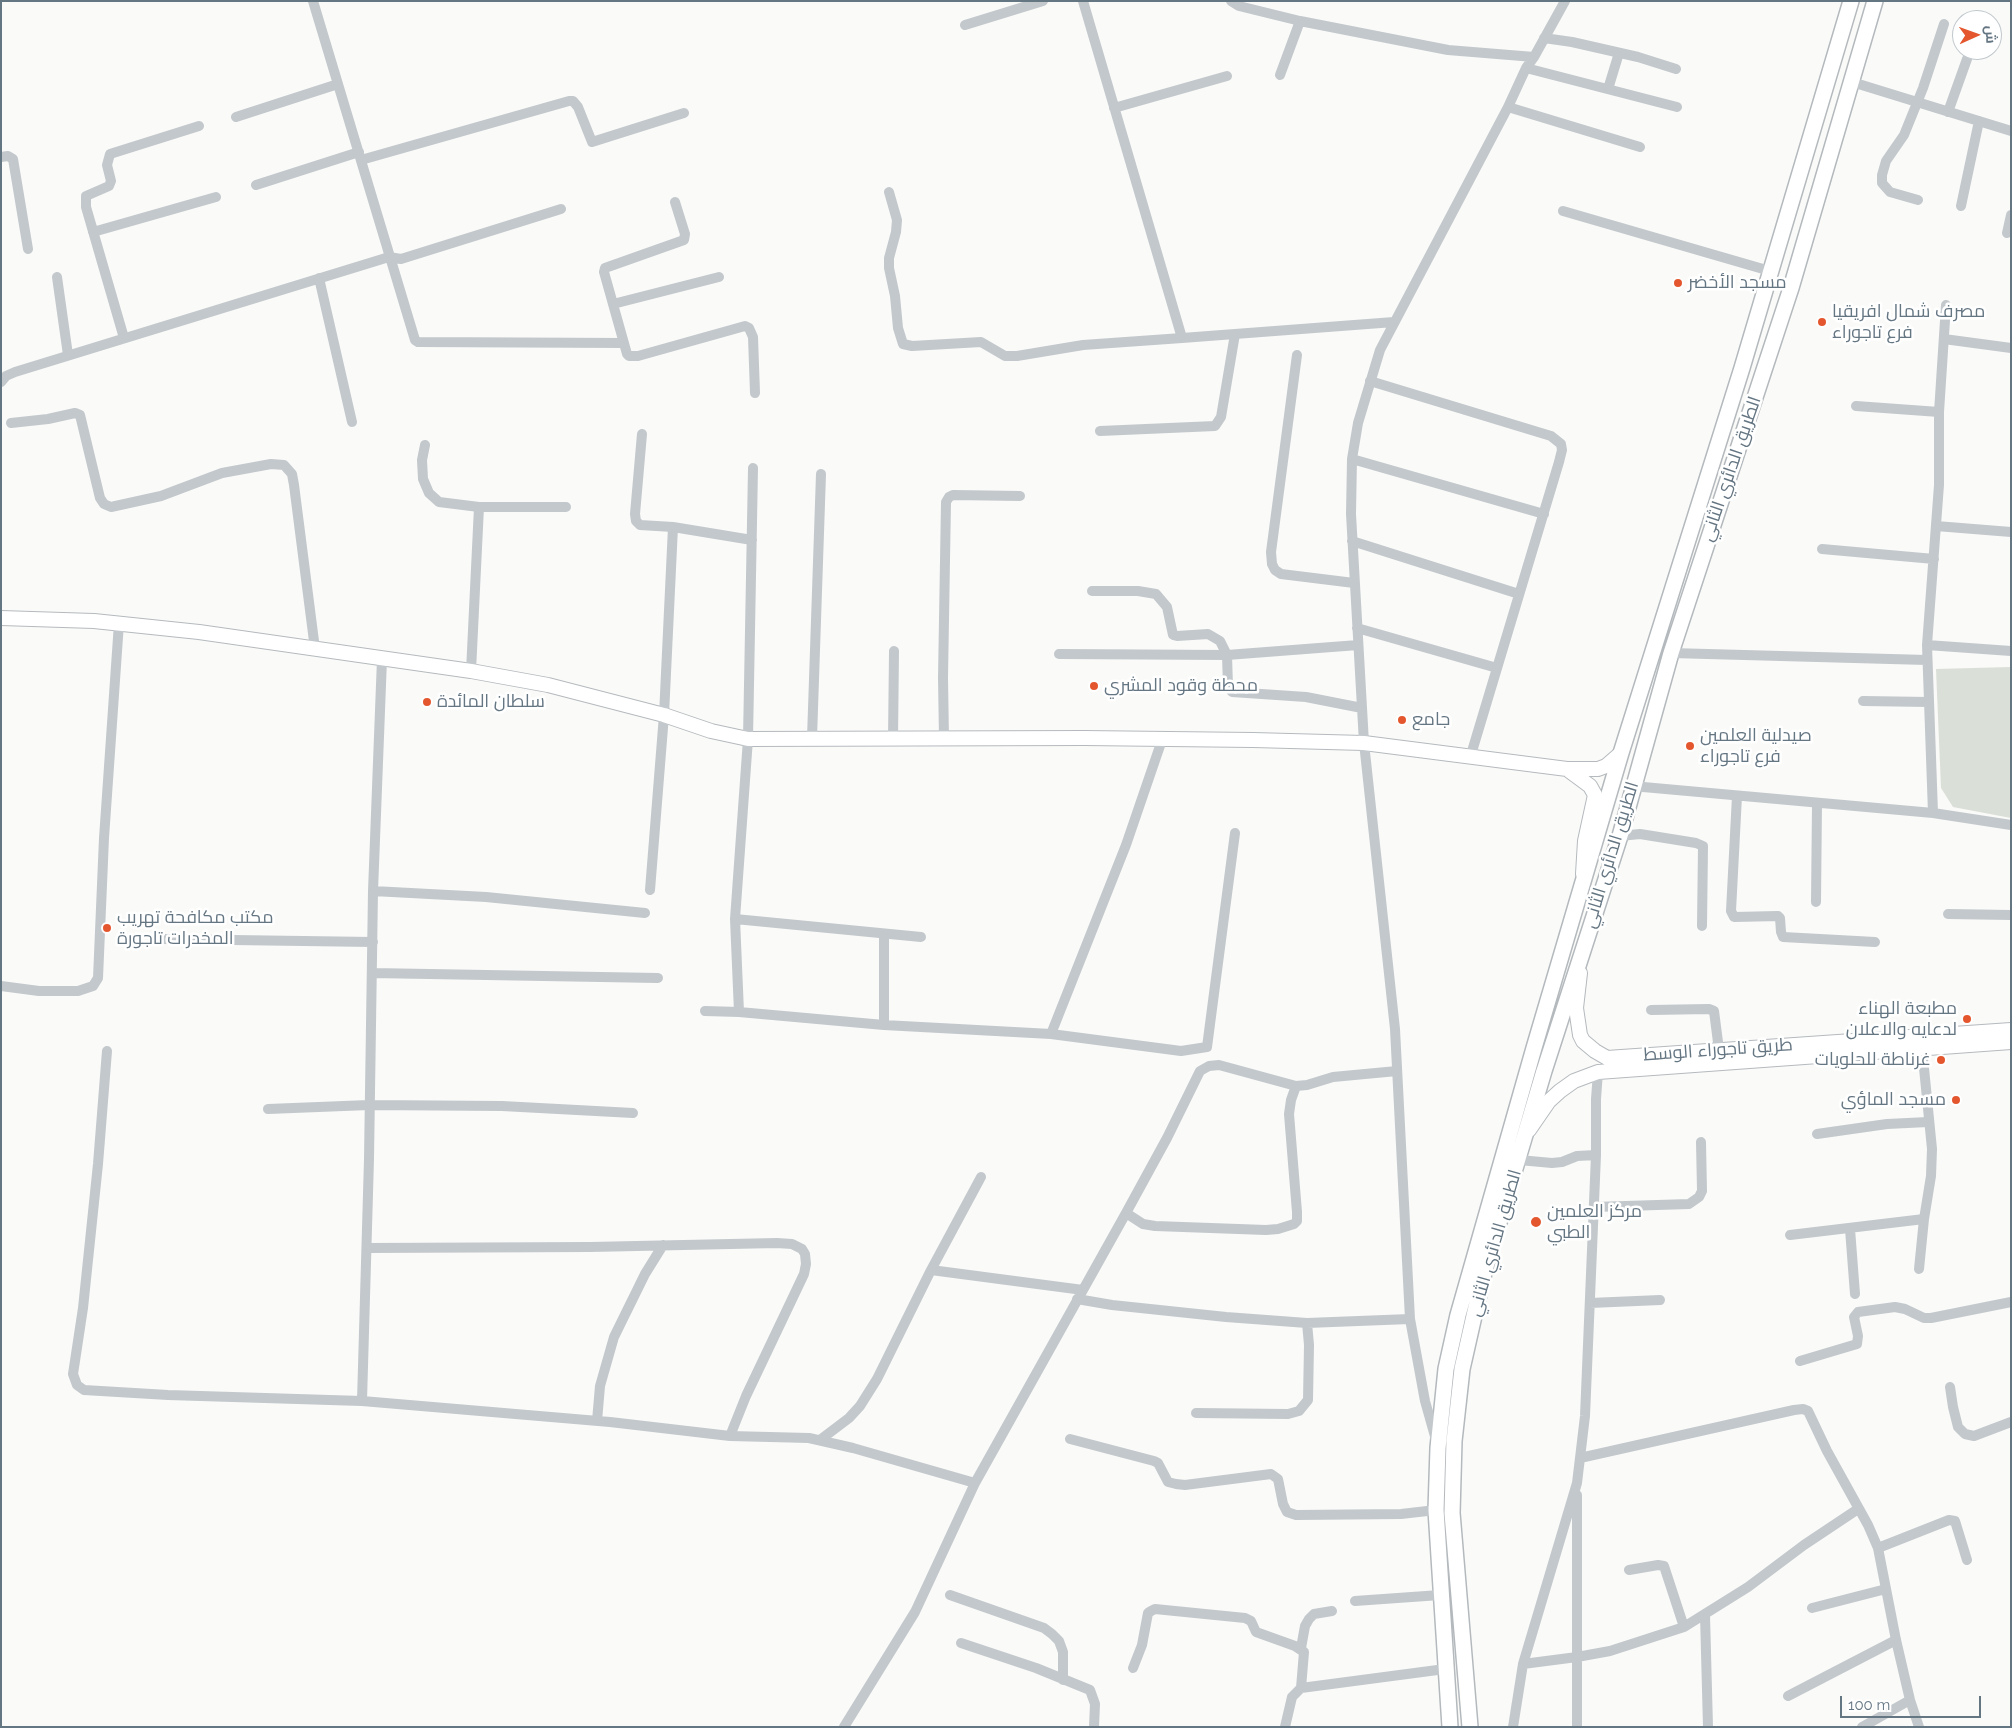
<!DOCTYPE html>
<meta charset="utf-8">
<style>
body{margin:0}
#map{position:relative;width:2012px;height:1728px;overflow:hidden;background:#fafaf8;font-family:Raleway,Cairo,sans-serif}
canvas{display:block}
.frame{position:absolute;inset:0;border:2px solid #657683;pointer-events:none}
.north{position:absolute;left:1952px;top:10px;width:50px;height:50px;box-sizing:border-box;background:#fff;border:1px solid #c1c8cd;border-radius:50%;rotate:88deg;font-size:14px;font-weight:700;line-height:20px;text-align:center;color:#657683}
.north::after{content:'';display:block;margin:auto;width:18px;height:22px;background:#e4572e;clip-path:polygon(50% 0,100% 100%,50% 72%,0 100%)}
.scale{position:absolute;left:1840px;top:1696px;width:141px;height:22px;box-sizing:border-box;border:2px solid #657683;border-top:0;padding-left:6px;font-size:15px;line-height:18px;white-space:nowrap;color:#657683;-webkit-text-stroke:4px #fff;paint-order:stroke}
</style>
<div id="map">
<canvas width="2012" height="1728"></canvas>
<div class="frame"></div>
<div class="north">ش</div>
<div class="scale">100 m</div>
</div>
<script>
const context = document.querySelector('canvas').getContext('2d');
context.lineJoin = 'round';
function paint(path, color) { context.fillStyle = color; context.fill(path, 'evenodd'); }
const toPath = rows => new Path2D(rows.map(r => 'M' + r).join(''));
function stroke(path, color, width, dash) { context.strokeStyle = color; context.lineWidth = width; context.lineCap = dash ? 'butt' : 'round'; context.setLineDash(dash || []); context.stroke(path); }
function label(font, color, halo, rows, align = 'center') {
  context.font = font + ' Raleway,Cairo,sans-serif'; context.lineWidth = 5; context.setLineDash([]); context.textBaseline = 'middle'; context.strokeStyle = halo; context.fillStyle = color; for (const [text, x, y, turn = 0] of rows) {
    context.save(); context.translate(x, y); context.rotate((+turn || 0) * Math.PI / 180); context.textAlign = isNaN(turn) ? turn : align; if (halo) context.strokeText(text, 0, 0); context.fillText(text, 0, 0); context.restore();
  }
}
paint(toPath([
 [2011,667,2011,818,1953,807,1941,788,1936,669]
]), '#dadfd7');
const major = toPath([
 [1,618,94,621,199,632,471,671,548,685,664,715,711,731,748,739,1084,738,1253,740,1364,743,1567,769,1598,769,1606,766,1621,753],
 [1567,769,1590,786,1595,795,1585,841,1583,874],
 [1580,973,1576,1008,1580,1035,1583,1041,1595,1051,1607,1058,2011,1030],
 [1529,1130,1549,1101,1560,1091,1574,1081,1598,1072,2011,1042]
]);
const highway = toPath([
 [1450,1727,1436,1510,1438,1448,1446,1369,1458,1315,1534,1048,1621,753,1742,368,1851,1],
 [1470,1727,1452,1513,1454,1441,1462,1369,1474,1316,1484,1273,1544,1071,1620,836,1671,653,1791,288,1875,1]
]);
stroke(major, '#b5babe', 16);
stroke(highway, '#b4b9bd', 18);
stroke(toPath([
 [313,1,415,340,418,342,624,343],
 [1083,1,1182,338,1394,322],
 [1231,1,1239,6,1300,21,1448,50,1534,57],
 [965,25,1043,1],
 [1544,38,1572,42,1638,57,1676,69],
 [1526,68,1677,107],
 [1280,75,1300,21],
 [1852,82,2011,131],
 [1608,89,1619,53],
 [1508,107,1640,147],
 [1114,108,1227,76],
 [1948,112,1967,59],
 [236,117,338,84],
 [1,157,8,156,13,159,28,249],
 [361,160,569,101,573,101,578,107,592,142,684,113],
 [256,185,359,152],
 [889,192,897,220,896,232,889,258,889,268,895,296,898,328,903,344,912,346,981,342,1005,356,1017,356,1083,345,1182,338],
 [1918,200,1890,192,1882,183,1882,175,1886,161,1904,135,1923,88,1944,24],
 [675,202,685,234,684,240,605,268,604,272,627,354,629,356,638,356,745,326,749,328,753,337,755,393],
 [1961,206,1979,121],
 [1563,211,1770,271],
 [93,232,216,197],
 [2007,233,2011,215],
 [57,277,68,355],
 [319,278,352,422],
 [613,304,719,277],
 [124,338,86,207,86,196,109,186,111,181,107,165,110,154,199,126],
 [1944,339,2011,348],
 [1297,355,1271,552,1272,564,1275,570,1281,574,1354,583],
 [1370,381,1551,436,1561,444,1562,450,1559,462,1470,758],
 [1,382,6,376,15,372,389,257,401,259,561,209],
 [1856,406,1939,412],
 [11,423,48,419,75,413,80,415,100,498,104,504,111,507,161,496,222,473,271,464,284,465,292,474,294,485,315,649],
 [1100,431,1215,426,1221,417,1235,334],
 [642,434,635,514,636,521,640,525,673,527,752,540],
 [425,445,422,460,423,479,429,493,439,502,479,507,566,507],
 [1352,459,1544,514],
 [753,468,748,739,735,919,921,937],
 [1936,526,2011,532],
 [1352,541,1519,594],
 [1822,549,1934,559],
 [1092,591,1138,591,1156,594,1167,607,1173,635,1177,636,1208,634,1220,641,1227,655,1228,687,1232,692,1306,697,1362,708],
 [1357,628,1497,668],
 [1927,645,2011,651],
 [1671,653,1927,660],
 [1059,654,1227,655,1358,645],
 [382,659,373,891,369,1159,362,1401,610,1422,730,1436,809,1438,853,1448,975,1483],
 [471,671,479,507],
 [1863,701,1929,702],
 [812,738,821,474],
 [944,739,943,678,946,502,949,497,953,495,1020,496],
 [893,740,894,651],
 [1632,786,1933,813,2011,825],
 [1737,796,1731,911,1734,917,1778,916,1780,918,1781,932,1783,937,1875,942],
 [1933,813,1927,645,1939,485,1939,412,1946,305],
 [1620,836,1640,834,1696,843,1703,846,1702,926],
 [650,890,664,715,673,527],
 [373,891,486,897,645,913],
 [1816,902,1817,803],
 [1948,914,2011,915],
 [735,919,739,1012],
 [163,939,373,942],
 [372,973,658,978],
 [1,986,39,991,78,991,93,986,98,978,104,838,119,623],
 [1651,1010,1709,1009,1714,1011,1719,1050],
 [705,1011,739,1012,884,1025,1051,1034,1181,1051,1207,1047,1235,833],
 [884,1025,884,934],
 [1051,1034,1126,845,1162,740],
 [107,1051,98,1164,83,1308,73,1374,77,1385,84,1390,168,1395,362,1401],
 [268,1109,369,1105,502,1106,633,1113],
 [1817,1134,1887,1124,1928,1122],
 [1519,1160,1552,1163,1562,1162,1577,1156,1596,1155],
 [1594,1207,1689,1204,1699,1197,1702,1191,1701,1142],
 [1126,1213,1143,1224,1155,1226,1266,1230,1278,1229,1294,1224,1297,1221,1297,1212,1289,1114,1291,1100,1296,1086],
 [1850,1229,1855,1294],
 [1790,1235,1924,1219],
 [367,1248,590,1247,777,1243,792,1244,802,1249,805,1254,806,1264,804,1274,746,1396,730,1436],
 [1919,1269,1924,1219,1931,1176,1932,1149,1922,1048],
 [931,1270,981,1177],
 [1077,1299,1112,1305,1226,1317,1307,1323,1410,1319],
 [1590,1303,1660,1300],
 [1800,1361,1857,1344,1858,1336,1854,1317,1858,1312,1895,1307,1905,1309,1924,1318,1931,1318,2011,1302],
 [1950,1387,1953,1407,1958,1427,1965,1434,1974,1436,2011,1422],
 [1196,1413,1288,1414,1299,1411,1308,1400,1309,1345,1307,1323],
 [597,1421,600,1386,614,1337,645,1274,663,1245],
 [1070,1439,1154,1461,1158,1463,1168,1482,1176,1484,1185,1485,1271,1474,1278,1479,1283,1504,1287,1512,1296,1515,1401,1514,1436,1510],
 [820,1440,849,1418,860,1406,877,1379,931,1270,1083,1290],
 [1436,1440,1425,1401,1410,1319,1395,1029,1364,743,1351,514,1352,459,1358,423,1380,350,1508,107,1526,68,1534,57,1565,1],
 [1580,1458,1794,1410,1803,1409,1808,1411,1827,1451,1868,1525,1878,1548,1896,1640,1910,1700,1919,1727],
 [1878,1548,1949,1520,1955,1521,1967,1560],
 [1629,1570,1658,1565,1664,1566,1684,1627],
 [950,1595,1044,1628,1052,1634,1059,1641,1063,1652,1063,1680],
 [1355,1601,1440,1595],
 [1812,1608,1886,1589],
 [1705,1615,1708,1727],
 [961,1643,1036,1668,1090,1690,1095,1704,1094,1727],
 [1301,1648,1305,1626,1309,1619,1314,1614,1332,1611],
 [1523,1664,1577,1657,1610,1651,1684,1627,1748,1587,1804,1545,1858,1509],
 [1133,1668,1142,1645,1148,1613,1151,1611,1155,1609,1245,1618,1251,1621,1256,1632,1295,1646,1304,1652,1301,1688],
 [1788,1696,1896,1640],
 [844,1727,915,1612,975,1483,1126,1213,1167,1138,1200,1071,1209,1066,1219,1065,1296,1086,1307,1085,1333,1077,1397,1071],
 [1285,1727,1292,1697,1301,1688,1445,1669],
 [1513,1727,1523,1664,1577,1483,1585,1416,1596,1155,1596,1099,1598,1072],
 [1577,1727,1577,1495],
 [1862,1727,1910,1700]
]), '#c3c8cc', 10);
stroke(major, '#fff', 14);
stroke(highway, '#fff', 15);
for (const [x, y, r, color] of [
 [1678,283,5,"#e4572e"],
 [1822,322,5,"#e4572e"],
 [1094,686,5,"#e4572e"],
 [427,702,5,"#e4572e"],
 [1402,720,5,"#e4572e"],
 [1690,746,5,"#e4572e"],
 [107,928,5,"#e4572e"],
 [1967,1019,5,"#e4572e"],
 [1941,1060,5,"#e4572e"],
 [1956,1100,5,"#e4572e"],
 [1536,1222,6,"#e4572e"]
]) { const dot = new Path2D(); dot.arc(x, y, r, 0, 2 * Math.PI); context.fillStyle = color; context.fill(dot); stroke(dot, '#fff', 2); }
label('18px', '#657683', '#fff', [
 ["مسجد الأخضر",1688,283],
 ["مصرف شمال افريقيا",1832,312],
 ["فرع تاجوراء",1832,333],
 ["محطة وقود المشري",1104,686],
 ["سلطان المائدة",437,702],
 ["جامع",1412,720],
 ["صيدلية العلمين",1700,736],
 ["فرع تاجوراء",1700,757],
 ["مكتب مكافحة تهريب",117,918],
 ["المخدرات تاجورة",117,939],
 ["مطبعة الهناء",1957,1009,"right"],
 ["لدعايه والاعلان",1957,1030,"right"],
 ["غرناطة للحلويات",1931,1060,"right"],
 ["مسجد الماؤي",1946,1100,"right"],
 ["مركز العلمين",1547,1212],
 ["الطبي",1547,1233]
], 'left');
label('18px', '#657683', '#fff', [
 ["الطريق الدائري الثاني",1731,469,-71],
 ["الطريق الدائري الثاني",1611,855,-73],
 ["طريق تاجوراء الوسط",1718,1050,-4],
 ["الطريق الدائري الثاني",1495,1243,-74]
]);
</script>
